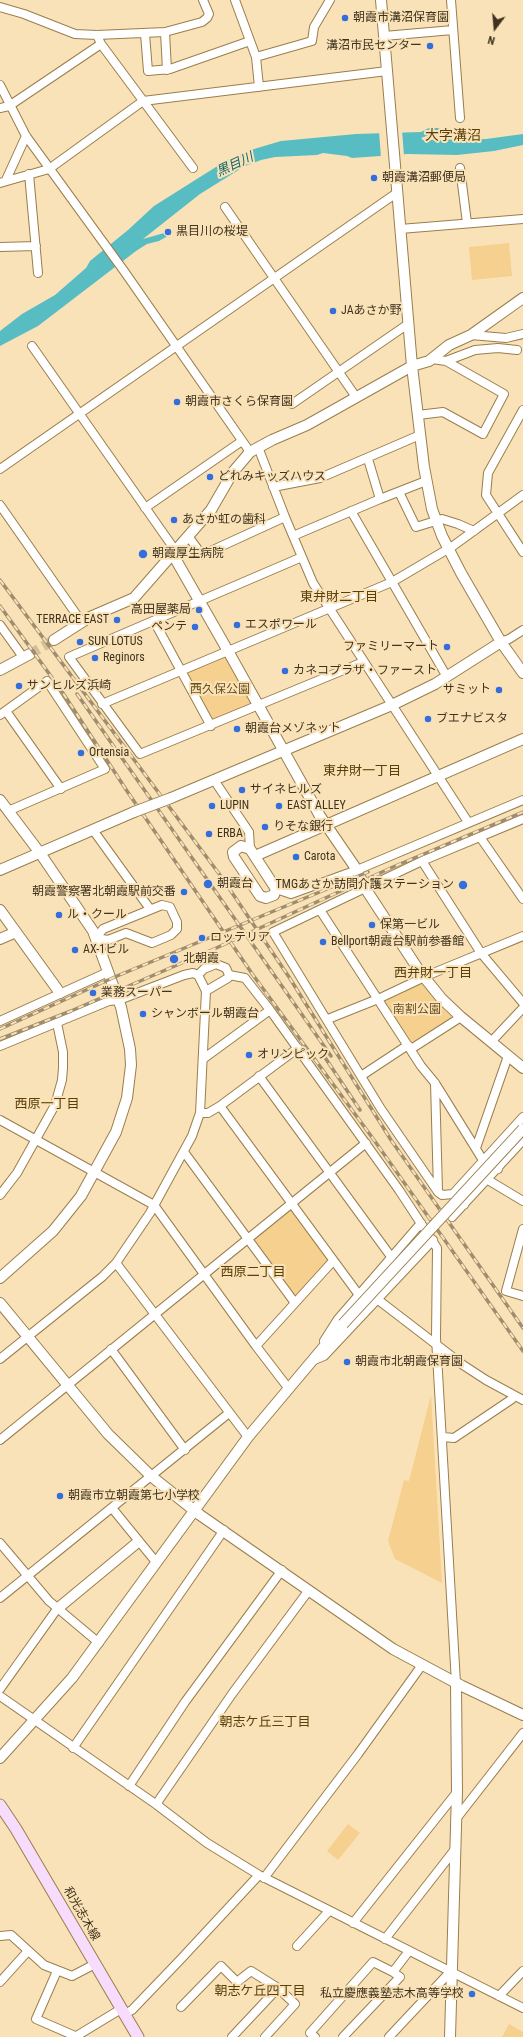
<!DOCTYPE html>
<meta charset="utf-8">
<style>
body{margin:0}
#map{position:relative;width:523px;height:2037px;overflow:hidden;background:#fae2b8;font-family:"Roboto Condensed",sans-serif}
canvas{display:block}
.north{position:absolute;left:475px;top:8px;width:40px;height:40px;-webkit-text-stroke:3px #fae2b8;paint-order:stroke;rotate:196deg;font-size:11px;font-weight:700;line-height:16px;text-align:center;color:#3f331e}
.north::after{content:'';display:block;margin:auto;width:14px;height:18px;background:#3f331e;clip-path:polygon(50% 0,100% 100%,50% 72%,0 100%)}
</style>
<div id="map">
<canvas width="523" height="2037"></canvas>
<div class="north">N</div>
</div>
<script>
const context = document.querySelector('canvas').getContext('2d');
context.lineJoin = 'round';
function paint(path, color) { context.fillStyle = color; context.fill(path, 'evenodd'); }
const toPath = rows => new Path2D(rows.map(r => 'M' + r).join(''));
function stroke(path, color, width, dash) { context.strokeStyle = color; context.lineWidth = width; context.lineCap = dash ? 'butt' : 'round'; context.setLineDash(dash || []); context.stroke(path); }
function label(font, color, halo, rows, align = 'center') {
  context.font = font + ' "Roboto Condensed","Noto Sans JP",sans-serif'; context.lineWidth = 4; context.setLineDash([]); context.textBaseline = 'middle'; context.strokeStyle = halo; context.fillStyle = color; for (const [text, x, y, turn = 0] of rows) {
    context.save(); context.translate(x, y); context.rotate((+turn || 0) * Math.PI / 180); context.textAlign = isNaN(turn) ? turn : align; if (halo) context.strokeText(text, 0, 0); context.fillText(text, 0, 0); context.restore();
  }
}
paint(toPath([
 [509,243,512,276,472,280,469,247],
 [223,656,227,658,252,703,250,707,212,720,188,675,189,670],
 [421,983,423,984,441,1005,453,1016,452,1019,415,1042,411,1041,385,1003,386,999],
 [288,1210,293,1211,327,1258,327,1263,296,1295,292,1294,254,1242,255,1237],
 [431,1395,442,1583,395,1559,388,1541,404,1480,409,1481],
 [348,1824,360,1833,338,1860,327,1851],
 [509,2024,523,2032,523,2037,502,2037]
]), '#f5d08f');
paint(toPath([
 [429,128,451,128,453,131,444,133,431,133,429,135,421,138,423,140,486,139,523,134,523,145,494,151,457,155,408,154,352,158,347,156,323,153,317,155,275,157,261,160,245,166,200,194,143,239,164,233,168,234,166,237,159,241,147,244,136,251,38,326,0,346,0,331,22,314,55,295,86,268,90,261,128,230,154,206,227,160,244,152,281,141,356,134,421,132]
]), '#57bdc3');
paint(toPath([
 [402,130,404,156,381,158,379,131]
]), '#fae2b8');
stroke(toPath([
 [30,654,54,640]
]), '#d5bf99', 10, [10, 5]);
const minor = toPath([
 [235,0,256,57,259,87],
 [451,0,460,118],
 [0,7,24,14,75,34,97,35,165,32,202,22,207,18,209,14,203,0],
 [165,32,167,70],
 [145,34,148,71,170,69,250,41],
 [97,35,101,44,193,168],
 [384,36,453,30],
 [256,57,312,41,314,27,330,0],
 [0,85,26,136,124,271,250,452],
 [0,108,9,106,101,44],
 [460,168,467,223],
 [29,174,38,273],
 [6,180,26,136],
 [0,183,49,169,143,101,387,71],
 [225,207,356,397],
 [400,229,523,219],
 [0,247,36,246],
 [471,335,506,338,523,334],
 [32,346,175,550],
 [446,361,475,350,498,348,517,350],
 [292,404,408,324],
 [523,410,488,473,486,495,523,552],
 [418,415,443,412,483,434,504,394,446,361,432,359],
 [258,447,285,517,313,583,468,822],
 [368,459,380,499],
 [0,469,398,192],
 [273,487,320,478,420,435],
 [399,492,416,527,442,519,458,524,474,531],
 [0,505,81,621],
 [145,508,242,441],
 [351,511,447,677],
 [188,536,202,555,285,517],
 [293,536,380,499,426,481],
 [302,557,69,657,140,754,363,662],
 [154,621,211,726],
 [0,625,23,657],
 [501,642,509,639,523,630],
 [102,704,392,582,453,546,523,495],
 [6,711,61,789],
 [0,715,47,681,105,769,8,811],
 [214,780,249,832,250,849],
 [93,830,150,909],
 [480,837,523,899],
 [422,861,481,953,523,1003],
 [276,889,291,894,357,870,523,800],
 [162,905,170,907,177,922,177,929,171,935,152,943,126,933,108,940,96,938,103,929,162,905],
 [320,910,421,1066,435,1083,481,1157,498,1169],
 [229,975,245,978,270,1010,399,1190,437,1248,436,1338,456,1683],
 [206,991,228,978,229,975],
 [328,1019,378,999,431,974,523,936],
 [0,1021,108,972],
 [491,1042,523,1008],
 [0,1046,109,1001,119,1000,184,975,193,973,198,975],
 [411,1049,461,1017],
 [203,1059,270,1010],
 [259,1076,392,1258],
 [361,1076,408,1045],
 [435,1083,438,1191],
 [220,1106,359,1295],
 [200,1113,208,1113,220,1106,298,1048],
 [0,1120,154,1205,256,1346,289,1389],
 [476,1148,508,1056],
 [184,1152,295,1303],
 [488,1180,523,1201],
 [453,1194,523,1117],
 [0,1195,17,1173,55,1105,62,1080,63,1068,63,1052,57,1023],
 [464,1205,453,1194,442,1195,438,1192,381,1109,273,932,422,861,523,819],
 [452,1217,523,1140],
 [523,1229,506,1291,523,1296],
 [116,1263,248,1437],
 [377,1299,463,1365,486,1380,523,1400],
 [324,1341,338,1319,421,1223],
 [256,1346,333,1261],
 [111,1349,185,1450],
 [0,1359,102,1277,116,1263,150,1213,192,1136,200,1113,206,991,198,975,204,969,216,964,226,968,229,975],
 [312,1361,324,1356,433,1240],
 [443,1437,454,1438,512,1399,514,1396],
 [0,1440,366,1143],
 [112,1508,156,1562],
 [0,1543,49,1601,99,1643],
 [0,1598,229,1413],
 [0,1689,57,1609],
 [0,1696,157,1805,207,1843,259,1875,523,2008],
 [73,1748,224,1530],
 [129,1786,185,1702,282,1570],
 [157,1805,159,1800,232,1694,309,1590],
 [456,1819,523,1733],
 [264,1878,358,1754,422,1665],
 [353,1923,457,1792],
 [0,1936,11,1935,44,1965,72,1976,95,1964],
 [385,1939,456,1848],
 [297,1946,329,1911],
 [57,1971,36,2019,75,2036],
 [0,1982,28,1951],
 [499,1996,523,1971],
 [181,2007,221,1966,237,1982,251,1971,278,1988,295,2004,265,2037],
 [124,2014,132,2010,180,1960,259,1875],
 [75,2037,121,2009],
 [232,2037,278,1988],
 [315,2037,310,2033,373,1962,393,1972],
 [343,2037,400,1977,393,1972,409,1951],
 [389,2037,450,1972]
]);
const tertiary = toPath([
 [381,0,412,366,424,467,432,509,442,536,461,573,501,642,523,673],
 [172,553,228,651,320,816,357,870,365,888,420,972,441,998,461,1017,523,1068],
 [54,640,90,617,134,598,211,510,233,472,250,452,272,440,307,425,412,366,429,361,449,345,471,335,523,298],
 [0,670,30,654],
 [171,798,392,705,435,684,501,642],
 [0,800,40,853,93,931,121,1007,130,1049,131,1065,127,1098,116,1132,81,1196,53,1231,0,1278],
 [241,846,250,849,276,889,274,895,266,898,260,896,234,857,233,852,241,846],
 [255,856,523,739],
 [0,870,134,812],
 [0,910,60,993],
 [0,939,16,932],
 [0,1303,108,1434,151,1476,200,1515,393,1649,462,1686,523,1715],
 [57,1609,138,1542],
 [0,1758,72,1678,248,1437,343,1324],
 [450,2037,457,1792,456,1683]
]);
const secondary = toPath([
 [0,1805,16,1829,138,2037]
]);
stroke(minor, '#9a7e4c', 10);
stroke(tertiary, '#9a7e4c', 12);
stroke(secondary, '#9a7e4c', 13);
stroke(minor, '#fff', 8);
stroke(tertiary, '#fff', 10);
stroke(secondary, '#f8dcfe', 11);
const rail = toPath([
 [0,580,220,875,289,977,391,1140,523,1328],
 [0,606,61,690,127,791,253,975,374,1140,523,1351],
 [77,694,331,1056],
 [0,1029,117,976,368,872],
 [0,1039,71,1011,214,949,393,867,523,812],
 [322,1053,360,1110]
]);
stroke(rail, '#9f8d6d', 3.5);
stroke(rail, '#fae2b8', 2, [6]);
const tertiaryBridge = toPath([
 [134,812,171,798],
 [343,1324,523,1129]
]);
stroke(tertiaryBridge, '#9a7e4c', 12, []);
stroke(tertiaryBridge, '#fff', 10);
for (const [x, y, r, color] of [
 [345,18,4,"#326edc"],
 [430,46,4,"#326edc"],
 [374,178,4,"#326edc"],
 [168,232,4,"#326edc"],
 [333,311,4,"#326edc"],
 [177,402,4,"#326edc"],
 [210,477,4,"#326edc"],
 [174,520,4,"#326edc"],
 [143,554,5,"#326edc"],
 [199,610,4,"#326edc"],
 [117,620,4,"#326edc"],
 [237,625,4,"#326edc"],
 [195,627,4,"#326edc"],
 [80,642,4,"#326edc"],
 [447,647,4,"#326edc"],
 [95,658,4,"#326edc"],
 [285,671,4,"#326edc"],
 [19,686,4,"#326edc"],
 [499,690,4,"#326edc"],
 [428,719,4,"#326edc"],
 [237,729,4,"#326edc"],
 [81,753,4,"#326edc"],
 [242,790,4,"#326edc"],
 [212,806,4,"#326edc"],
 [279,806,4,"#326edc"],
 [265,827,4,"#326edc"],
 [209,834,4,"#326edc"],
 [296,857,4,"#326edc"],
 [208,884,5,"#326edc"],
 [463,885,5,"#326edc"],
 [184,892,4,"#326edc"],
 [59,915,4,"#326edc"],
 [372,925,4,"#326edc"],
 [202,938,4,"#326edc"],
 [323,942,4,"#326edc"],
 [75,950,4,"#326edc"],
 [174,959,5,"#326edc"],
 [93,993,4,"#326edc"],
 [143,1014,4,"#326edc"],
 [249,1055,4,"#326edc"],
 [347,1362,4,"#326edc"],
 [60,1496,4,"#326edc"],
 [472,1994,4,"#326edc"]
]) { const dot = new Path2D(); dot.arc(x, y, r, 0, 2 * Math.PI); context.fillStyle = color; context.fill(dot); stroke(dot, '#fae2b8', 1.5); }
label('12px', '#3f331e', '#fae2b8', [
 ["朝霞市溝沼保育園",353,18],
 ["溝沼市民センター",422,46,"right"],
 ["朝霞溝沼郵便局",382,178],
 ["黒目川の桜堤",176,232],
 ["JAあさか野",341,311],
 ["朝霞市さくら保育園",185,402],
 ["どれみキッズハウス",218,477],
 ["あさか虹の歯科",182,520],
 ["朝霞厚生病院",152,554],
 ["高田屋薬局",191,610,"right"],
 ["TERRACE EAST",109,620,"right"],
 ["エスポワール",245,625],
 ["ペンテ",187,627,"right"],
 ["SUN LOTUS",88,642],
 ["ファミリーマート",439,647,"right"],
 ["Reginors",103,658],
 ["カネコプラザ・ファースト",293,671],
 ["サンヒルズ浜崎",27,686],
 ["サミット",491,690,"right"],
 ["ブエナビスタ",436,719],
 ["朝霞台メゾネット",245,729],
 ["Ortensia",89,753],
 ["サイネヒルズ",250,790],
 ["LUPIN",220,806],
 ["EAST ALLEY",287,806],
 ["りそな銀行",273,827],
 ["ERBA",217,834],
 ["Carota",304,857],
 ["朝霞台",217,884],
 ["TMGあさか訪問介護ステーション",454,885,"right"],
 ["朝霞警察署北朝霞駅前交番",176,892,"right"],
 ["ル・クール",67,915],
 ["保第一ビル",380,925],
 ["ロッテリア",210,938],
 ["Bellport朝霞台駅前参番館",331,942],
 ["AX-1ビル",83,950],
 ["北朝霞",183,959],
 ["業務スーパー",101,993],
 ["シャンボール朝霞台",151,1014],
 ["オリンピック",257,1055],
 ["朝霞市北朝霞保育園",355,1362],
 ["朝霞市立朝霞第七小学校",68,1496],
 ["私立慶應義塾志木高等学校",464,1994,"right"]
], 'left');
label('12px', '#69501e', '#fae2b8', [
 ["西久保公園",220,690],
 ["南割公園",417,1010]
]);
label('12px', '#3f331e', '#fae2b8', [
 ["和光志木線",81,1914,60]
]);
label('italic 13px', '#0d6469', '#fae2b8', [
 ["黒目川",235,165,-25]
]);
label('13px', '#5a4008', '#fae2b8', [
 ["東弁財二丁目",339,598],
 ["東弁財一丁目",362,772],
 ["西弁財一丁目",433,974],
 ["西原一丁目",47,1105],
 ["西原二丁目",253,1273],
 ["朝志ケ丘三丁目",265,1723],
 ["朝志ケ丘四丁目",260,1992]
]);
label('14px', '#5a4008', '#fae2b8', [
 ["大字溝沼",453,136]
]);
</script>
